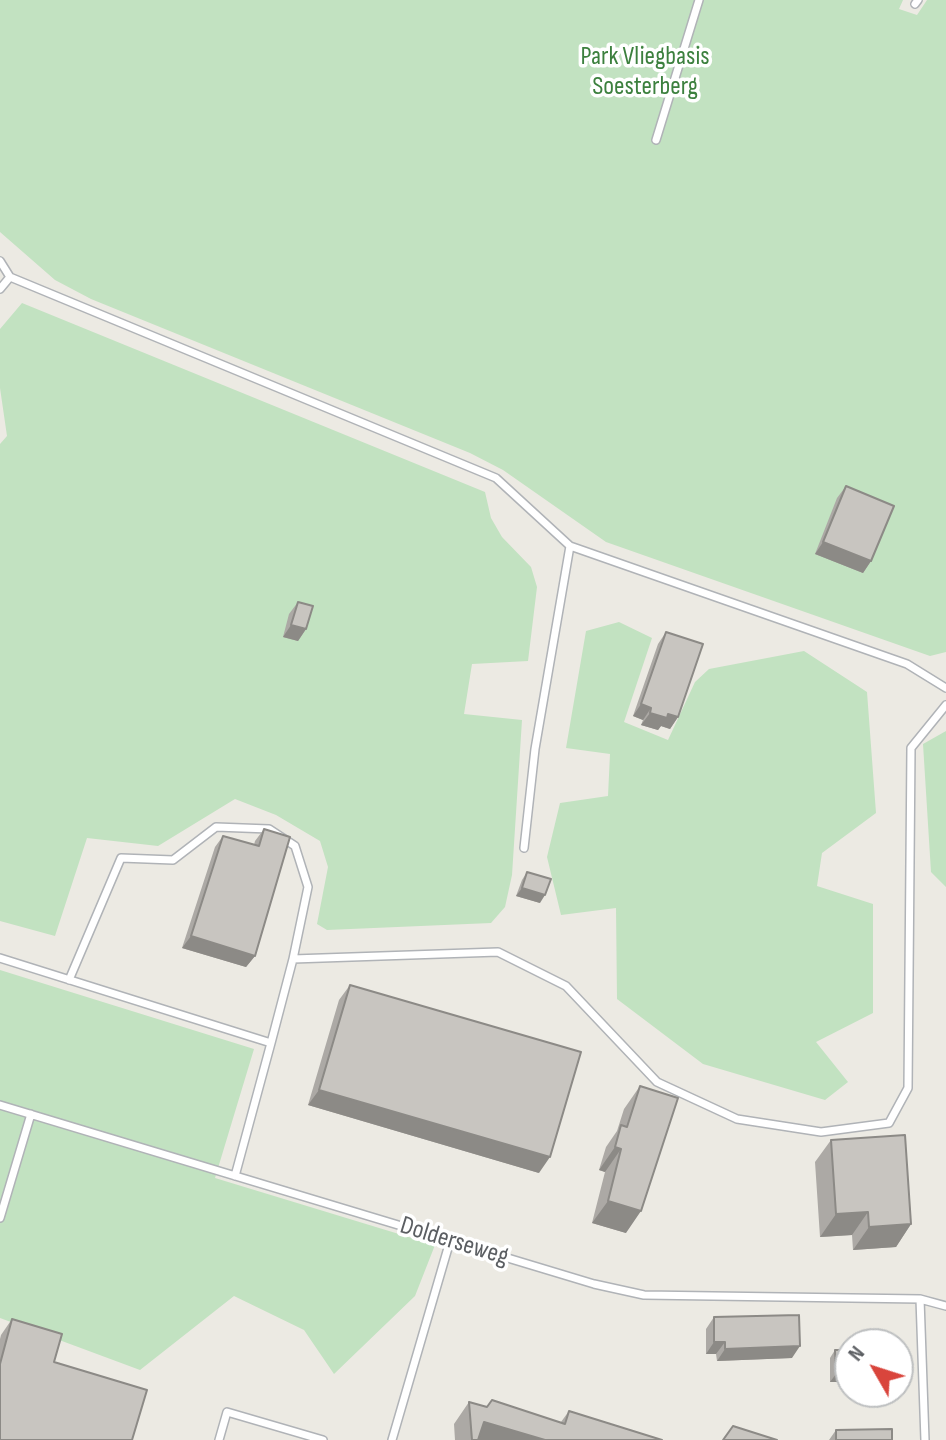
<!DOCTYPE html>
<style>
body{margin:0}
#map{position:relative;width:946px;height:1440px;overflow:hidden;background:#eceae3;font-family:"Sofia Sans Condensed",sans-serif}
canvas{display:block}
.north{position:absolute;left:834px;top:1328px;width:80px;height:80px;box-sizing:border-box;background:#fff;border:2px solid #bdbfc0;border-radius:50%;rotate:309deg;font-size:22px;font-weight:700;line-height:32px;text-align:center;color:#5b5e62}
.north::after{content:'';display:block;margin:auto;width:28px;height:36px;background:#d9453c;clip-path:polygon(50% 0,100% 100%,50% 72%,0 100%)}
</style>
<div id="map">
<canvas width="946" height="1440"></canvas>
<div class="north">N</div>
</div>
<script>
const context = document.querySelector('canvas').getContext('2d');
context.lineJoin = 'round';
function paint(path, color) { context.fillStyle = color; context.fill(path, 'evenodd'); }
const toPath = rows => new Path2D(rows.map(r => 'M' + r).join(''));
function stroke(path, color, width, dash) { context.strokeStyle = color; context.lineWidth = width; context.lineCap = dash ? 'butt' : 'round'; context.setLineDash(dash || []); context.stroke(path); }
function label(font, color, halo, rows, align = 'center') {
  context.font = font + ' "Sofia Sans Condensed",sans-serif'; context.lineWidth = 7; context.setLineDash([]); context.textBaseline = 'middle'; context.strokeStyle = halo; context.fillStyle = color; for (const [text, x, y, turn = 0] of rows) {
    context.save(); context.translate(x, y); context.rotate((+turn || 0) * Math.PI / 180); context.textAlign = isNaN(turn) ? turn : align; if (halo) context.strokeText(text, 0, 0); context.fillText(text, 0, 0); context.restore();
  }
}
paint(toPath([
 [0,0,903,0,899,9,917,15,927,0,946,0,946,652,930,656,606,542,503,470,470,453,91,299,55,280,0,232],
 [22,303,485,492,491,518,502,537,531,567,537,587,528,661,472,664,464,714,522,720,512,875,505,907,491,923,327,930,317,924,328,867,320,841,276,815,235,799,158,846,87,838,55,936,0,921,0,444,7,436,0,388,0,329],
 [619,622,652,638,624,722,668,740,695,682,709,669,804,651,867,692,876,813,822,853,817,886,873,904,873,1013,816,1042,848,1082,825,1100,703,1064,617,999,616,908,561,915,547,857,560,803,608,796,610,754,566,748,586,631],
 [946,731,946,887,931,872,923,744],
 [0,970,254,1049,215,1178,435,1245,415,1296,334,1374,304,1330,234,1296,140,1370,0,1318]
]), '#c2e2c1');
const service = toPath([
 [915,4,918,0],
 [656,140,699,0],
 [0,261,10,277],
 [0,289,10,277,496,478,570,546,907,664,946,688],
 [524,848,535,749,570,546],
 [0,958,271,1043,235,1176],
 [69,980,121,858,173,860,216,827,269,829,295,846,308,887,293,959],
 [271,1043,293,959,498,952,566,986,657,1082,737,1119,821,1132,889,1123,908,1088,911,748,946,705],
 [0,1105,594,1284,644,1295,920,1299,946,1306],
 [0,1218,31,1114],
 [920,1299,925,1440],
 [219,1440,227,1412,323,1440],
 [392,1440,450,1241]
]);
stroke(service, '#b0b3b7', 10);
stroke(service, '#fff', 7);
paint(toPath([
 [846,486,871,561,863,573,815,554,837,498],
 [298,602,306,629,298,641,283,637,289,614],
 [666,632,678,717,670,729,661,726,658,730,641,725,643,720,633,716,658,644],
 [264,829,255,956,246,967,182,948,215,847,223,836,254,845,255,841],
 [527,872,540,903,516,896,522,880],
 [350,985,539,1173,308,1105,339,1000],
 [640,1086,626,1233,592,1223,605,1172,599,1170,606,1147,617,1131,624,1109],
 [831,1140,911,1224,896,1247,853,1250,852,1235,820,1237,815,1162],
 [714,1317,792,1358,717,1361,716,1354,706,1354,706,1329],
 [12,1319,54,1362,0,1440,0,1339,1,1335],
 [835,1350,850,1350,850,1382,830,1382,830,1358],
 [469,1402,487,1407,561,1422,569,1411,662,1440,455,1440,454,1424],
 [836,1430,892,1440,829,1440]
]), '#aca9a5');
paint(toPath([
 [823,542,871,561,863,573,815,554],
 [291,625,306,629,298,641,283,637],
 [641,704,651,708,643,720,633,716],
 [650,713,668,714,678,717,670,729,661,726,658,730,641,725],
 [522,888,545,895,540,903,516,896],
 [191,936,255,956,246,967,182,948],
 [319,1090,550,1157,539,1173,308,1105],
 [615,1147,621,1149,605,1172,599,1170],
 [608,1201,641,1211,626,1233,592,1223],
 [868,1212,852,1235,820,1237,836,1214],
 [911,1224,896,1247,853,1250,869,1227],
 [714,1342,725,1342,716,1354,706,1354],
 [800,1346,792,1358,717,1361,725,1349],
 [836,1374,850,1374,850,1382,830,1382],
 [484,1422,545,1440,472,1440]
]), '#8c8a86');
const building = toPath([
 [846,486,894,506,871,561,823,542,846,486],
 [298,602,313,606,306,629,291,625,298,602],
 [666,632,703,644,678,717,668,714,667,718,650,713,651,708,641,704,666,632],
 [264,829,290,837,255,956,191,936,223,836,259,846,264,829],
 [527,872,551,879,545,895,522,888,527,872],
 [350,985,581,1052,550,1157,319,1090,350,985],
 [640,1086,678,1098,641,1211,608,1201,621,1149,615,1147,621,1125,627,1127,640,1086],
 [905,1135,911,1224,869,1227,868,1212,836,1214,831,1140,905,1135],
 [799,1315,800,1346,725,1349,725,1342,714,1342,714,1317,799,1315],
 [12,1319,62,1334,54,1362,147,1390,132,1440,0,1440,0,1364,12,1319],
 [835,1350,850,1350,850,1374,836,1374,835,1350],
 [492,1400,565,1424,569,1411,662,1440,545,1440,484,1422,478,1440,472,1440,469,1402,487,1407,492,1400],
 [733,1426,777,1440,723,1440,733,1426],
 [892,1429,892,1440,836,1440,836,1430,892,1429]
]);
paint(building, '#c8c5c0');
stroke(building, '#8c8a86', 2);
label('26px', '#3c803e', '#fff', [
 ["Park Vliegbasis",645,57],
 ["Soesterberg",645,87]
]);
label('26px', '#5b5e62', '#fff', [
 ["Dolderseweg",454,1242,17]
]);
</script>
